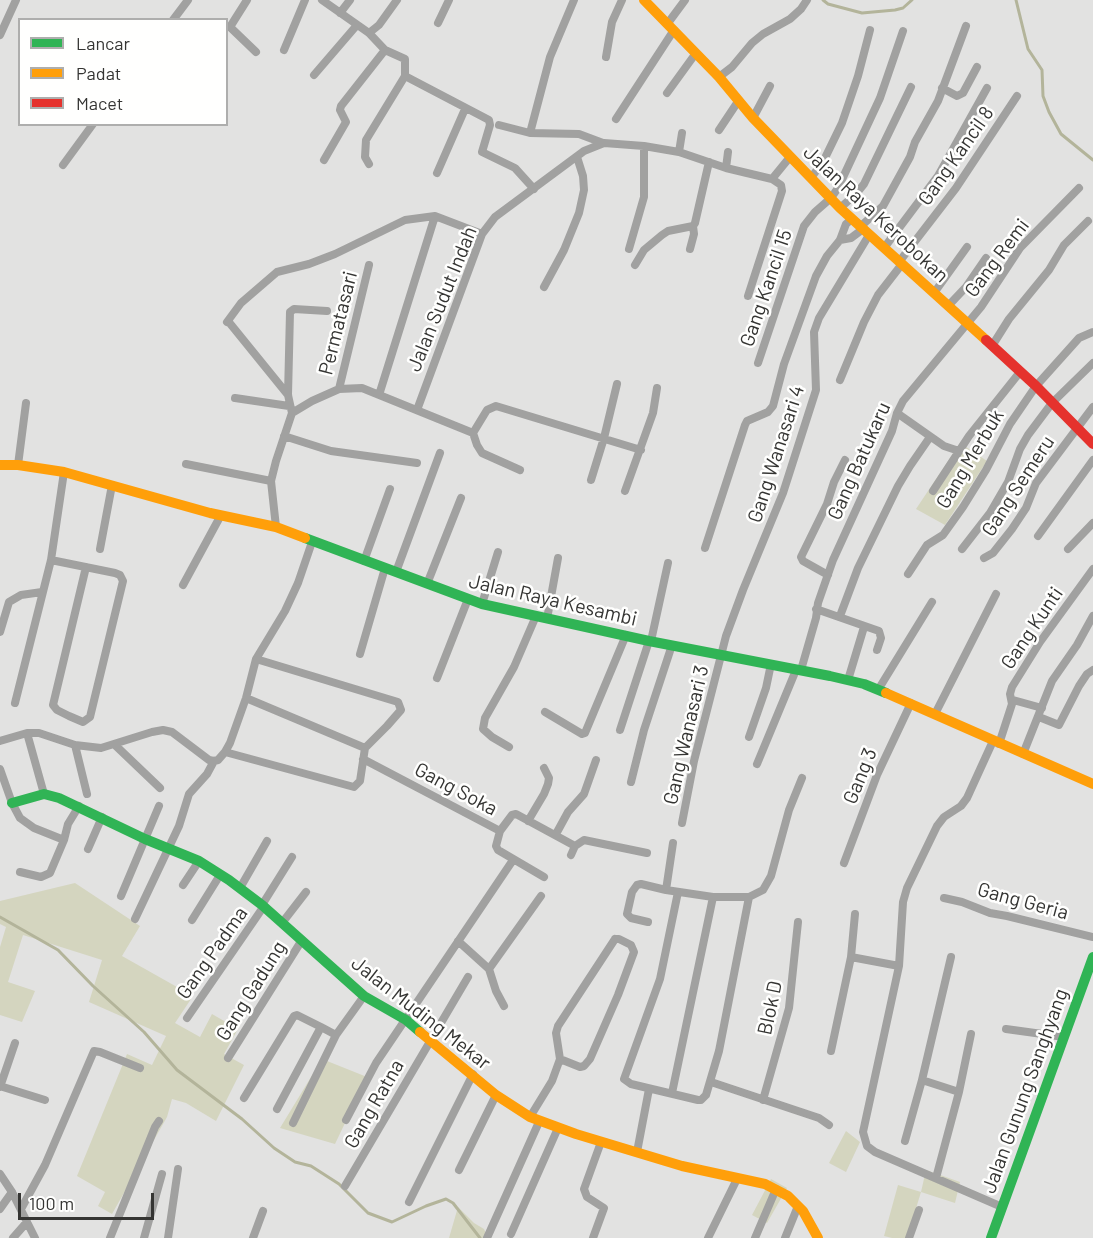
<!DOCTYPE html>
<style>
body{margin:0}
#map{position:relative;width:1093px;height:1238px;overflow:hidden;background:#e2e2e1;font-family:Barlow,sans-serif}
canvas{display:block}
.legend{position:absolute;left:18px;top:18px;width:210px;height:108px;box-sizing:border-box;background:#fffffe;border:2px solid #aeaead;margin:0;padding:8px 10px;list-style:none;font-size:18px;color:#353533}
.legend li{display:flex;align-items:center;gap:12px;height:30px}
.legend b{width:30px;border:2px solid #aeaead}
.scale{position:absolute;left:18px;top:1193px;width:136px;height:27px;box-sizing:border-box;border:3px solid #353533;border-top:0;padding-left:8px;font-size:18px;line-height:21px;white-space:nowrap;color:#353533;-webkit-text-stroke:4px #fffffe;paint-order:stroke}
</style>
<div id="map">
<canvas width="1093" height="1238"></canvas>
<ul class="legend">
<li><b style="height:8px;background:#30b455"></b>Lancar</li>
<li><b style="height:8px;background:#ff9f0a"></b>Padat</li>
<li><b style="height:8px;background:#e5322d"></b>Macet</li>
</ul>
<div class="scale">100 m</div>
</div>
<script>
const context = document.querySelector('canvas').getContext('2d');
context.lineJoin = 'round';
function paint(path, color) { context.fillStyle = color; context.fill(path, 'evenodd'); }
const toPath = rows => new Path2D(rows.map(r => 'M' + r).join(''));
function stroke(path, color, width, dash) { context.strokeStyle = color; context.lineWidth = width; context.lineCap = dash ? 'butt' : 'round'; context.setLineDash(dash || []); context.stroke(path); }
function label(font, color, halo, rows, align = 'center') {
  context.font = font + ' Barlow,sans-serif'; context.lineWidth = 5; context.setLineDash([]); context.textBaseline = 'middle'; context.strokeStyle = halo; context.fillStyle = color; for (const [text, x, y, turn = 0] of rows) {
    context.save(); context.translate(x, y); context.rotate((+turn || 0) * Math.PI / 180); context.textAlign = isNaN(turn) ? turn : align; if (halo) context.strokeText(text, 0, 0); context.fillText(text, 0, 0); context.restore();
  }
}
paint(toPath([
 [960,443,987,461,945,525,916,509],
 [75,883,140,926,122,956,193,996,175,1023,200,1037,212,1014,238,1029,224,1054,244,1065,216,1121,186,1103,172,1099,167,1117,112,1214,98,1206,105,1192,77,1176,127,1054,152,1065,166,1036,89,1002,102,960,23,935,8,982,35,991,22,1022,0,1015,0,947,6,927,0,924,0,901],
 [322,1059,367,1077,335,1144,280,1128],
 [846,1131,860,1142,846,1172,829,1163],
 [926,1170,960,1182,955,1203,921,1192,907,1238,892,1238,884,1236,898,1185,921,1192],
 [771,1179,787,1188,767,1223,752,1215],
 [458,1207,474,1223,484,1229,488,1238,449,1238]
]), '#d4d5bf');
stroke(toPath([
 [823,0,828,4,862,13,895,10,903,8,912,0],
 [1016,0,1028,49,1042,70,1043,96,1049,112,1061,134,1093,160],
 [0,917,58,950,93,986,144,1032,177,1070,242,1119,274,1148,295,1162,311,1166,339,1184,368,1213,392,1222,426,1206,446,1199,453,1203,480,1238]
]), '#b3b49a', 3);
stroke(toPath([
 [247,0,230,27,256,52],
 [322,0,369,33,385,50,405,59,405,76,489,120,490,125,482,152,515,168,534,189],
 [340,13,350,0],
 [173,20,188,0],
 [438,23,449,0],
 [668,23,685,0],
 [369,33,379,25,397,0],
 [0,35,16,0],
 [284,50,305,0],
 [606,57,612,22,622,0],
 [314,75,357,25],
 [719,77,732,67,752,43,763,34,790,19,801,9,807,0],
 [942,88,957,96,963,93,977,67],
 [667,93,696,53],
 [753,118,770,86],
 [616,119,674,30],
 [499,125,530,133,579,134,603,143],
 [719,130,739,100],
 [530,133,550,57,574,0],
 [679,152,682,133],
 [324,160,346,122,340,110,341,106,385,50],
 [369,164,365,157,366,140,405,76],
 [63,165,93,124],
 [726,168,728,152],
 [437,173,465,109],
 [811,178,824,160,842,123,858,76,870,30],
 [840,208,856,194,864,184,911,87],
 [860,227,883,206,910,157,915,142,938,101,966,26],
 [840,240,851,238,863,229],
 [884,248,938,176,987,88],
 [629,249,644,197,644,146],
 [690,249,694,234,693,226],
 [899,262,956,188,1017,96],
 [635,265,644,250,662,235,668,231,693,226,695,223,709,162],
 [544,287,564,250,579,213,584,190,583,176,577,157],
 [934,293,967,247],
 [748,296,782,191,781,185,772,179],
 [948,306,966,287,986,258],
 [228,321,288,395],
 [227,322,241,303,277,272,309,264,335,254,405,220,435,216,482,234],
 [992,346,1009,319,1049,270,1064,245,1088,221],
 [758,363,804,226,815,212,831,198,838,188,880,98,903,31],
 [840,380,864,322,878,295,902,264],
 [339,389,369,265],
 [379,395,435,216],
 [235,398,289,406],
 [417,410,482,234,495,217,584,151,604,143,644,146,679,152,726,168,772,179,790,157],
 [292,413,288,395,290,312,294,309,327,311],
 [897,413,944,446,959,451],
 [473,433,487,410,496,406,641,450],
 [473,433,477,445,482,453,520,470],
 [284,436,331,451,417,463],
 [186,464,271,481],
 [18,465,26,403],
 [591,480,604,438,617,384],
 [625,491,653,413,657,388],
 [933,491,969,436,1020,372],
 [276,527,271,481,276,461,292,413,312,401,339,389,362,388,473,433],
 [1038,536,1093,460],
 [705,548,745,425,747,421,768,412,773,406,784,364,816,276,827,256,840,240,846,224,852,219],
 [100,549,112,485],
 [962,549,990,513,1008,482,1020,449,1028,435,1052,403,1093,363],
 [1068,549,1093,523],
 [984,558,993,553,1012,529,1026,508,1036,483,1093,407],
 [51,560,115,573,120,575,123,581,90,717,83,722,69,716,57,710,53,705,86,567],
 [364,561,390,489],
 [396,572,440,453],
 [908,574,927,545,943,535,963,507,986,470,1010,424,1036,386,1079,338,1093,332],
 [828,575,803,561,801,557,827,504,834,482,845,460],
 [427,584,461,498],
 [183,585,221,515],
 [482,604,498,552],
 [816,609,879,631,881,638,877,650],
 [840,616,858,568,898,486,910,466,930,437],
 [547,619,558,558],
 [0,632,9,602,21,595,42,592],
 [651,641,668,563],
 [360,654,385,568],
 [801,670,816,618,818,603,833,560,892,431,897,413,903,401,981,307,1020,248,1079,188],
 [437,678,468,599],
 [848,680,864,627],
 [878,690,932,602],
 [246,698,365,748],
 [1013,700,1042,708],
 [15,703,51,560,64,472],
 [545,712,582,734,585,733,626,635],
 [935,714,996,594],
 [1039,717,1059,725,1079,686,1087,674,1093,670],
 [620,730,649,641],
 [27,733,44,794],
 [749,737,766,688,771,664],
 [0,741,27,733,39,733,75,745,101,748,152,732,163,730,172,732,209,760,214,761],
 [993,741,967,798,961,806,944,817,937,826,907,888,903,902,899,966,863,1132,867,1146,875,1152,1002,1207],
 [999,744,1012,704,1010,694,1012,687,1040,642,1093,569],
 [75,745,87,794],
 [115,745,160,788],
 [509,747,492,737,483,729,485,718,514,667,536,616],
 [225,752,354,787,360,781,365,748,387,726,401,710,398,702,256,659],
 [1023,754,1052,681,1077,645,1093,616],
 [363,759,500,831],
 [757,764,796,670],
 [0,769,12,803,20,818,34,828,64,840],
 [631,782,644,730,672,645],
 [528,821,544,794,548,784,549,778,544,768],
 [682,823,694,761,726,636,743,590,783,493,816,390,814,332,819,318,869,235],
 [556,834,568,812,584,794,596,760],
 [88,849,102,817],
 [571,855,575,846,584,840,647,853],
 [844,863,877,775,911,703],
 [20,872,41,877,50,873,64,840,68,824,79,806],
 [544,877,498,850,496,846,500,831,512,815,516,814,575,846],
 [183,885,199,861],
 [240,888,267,841],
 [666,890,673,843],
 [678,892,660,979,624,1079,631,1084,698,1100,701,1100,706,1095,719,1051,749,897],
 [121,896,159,806],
 [944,898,962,902,990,913,1007,916,1093,937],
 [262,905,292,857],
 [135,919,179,826,189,794,207,774,214,761,218,760,225,752,230,743,246,698,256,659,285,611,298,583,312,542],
 [192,920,220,875],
 [648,922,631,918,627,914,632,892,637,885,641,884,666,890,713,897,749,897,763,890,771,876,789,810,802,778],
 [282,923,306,892],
 [615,939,619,939,631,945,634,952,618,995,590,1059,584,1066,580,1067,560,1059,556,1033,558,1026,615,939],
 [458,941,489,969,496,991,504,1006],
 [851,957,899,966],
 [489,969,541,896],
 [187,1018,264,906],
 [1006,1029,1064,1037],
 [831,1051,851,957,855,914],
 [228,1058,302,940],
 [922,1080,951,957],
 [711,1082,819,1118,829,1125],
 [0,1086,45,1100],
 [0,1087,15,1043],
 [672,1093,713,897],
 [244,1098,294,1016,297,1015,321,1027],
 [763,1100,789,1008,798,922],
 [277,1109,321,1027,336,1035,364,996],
 [530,1117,552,1081,560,1059],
 [346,1120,376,1063,513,860],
 [293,1123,336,1035],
 [905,1141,922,1080,959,1092],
 [637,1152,649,1089],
 [459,1170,496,1095],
 [0,1174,12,1192,35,1238],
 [936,1178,959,1092,971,1034],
 [345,1186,468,977],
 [409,1202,473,1074],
 [0,1209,12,1192],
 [21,1209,45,1165,94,1051,100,1052,140,1068],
 [511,1234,558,1128],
 [13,1238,27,1222],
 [110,1238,155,1127,159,1121],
 [144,1238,162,1174],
 [168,1238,178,1169],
 [253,1238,263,1211],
 [487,1238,539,1122],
 [593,1238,604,1208,587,1197,584,1189,601,1142],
 [708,1238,737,1179],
 [755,1238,776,1189],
 [785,1238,798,1206],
 [909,1238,919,1210]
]), '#a1a1a0', 8);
stroke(toPath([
 [305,538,482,604,649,641,830,676,864,684,886,693],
 [12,803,44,794,59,798,145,839,199,861,229,880,262,905,364,996,406,1020,420,1032],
 [991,1238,1093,957]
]), '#30b455', 10);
stroke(toPath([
 [644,0,719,77,753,118,840,208,986,340],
 [0,465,18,465,64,472,210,513,276,527,305,538],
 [886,693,1093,784],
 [420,1032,496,1095,530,1117,576,1134,682,1166,765,1184,788,1196,803,1211,818,1238]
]), '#ff9f0a', 10);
stroke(toPath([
 [986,340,1036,386,1093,444]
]), '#e5322d', 10);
label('20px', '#353533', '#fffffe', [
 ["Gang Kancil 8",956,156,-55],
 ["Jalan Raya Kerobokan",876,214,43],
 ["Gang Remi",997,258,-53],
 ["Gang Kancil 15",766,288,-71],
 ["Jalan Sudut Indah",442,299,-68],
 ["Permatasari",338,323,-76],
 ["Gang Wanasari 4",776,454,-72],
 ["Gang Merbuk",970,459,-59],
 ["Gang Batukaru",859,461,-66],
 ["Gang Semeru",1018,486,-57],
 ["Jalan Raya Kesambi",553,600,13],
 ["Gang Kunti",1032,628,-56],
 ["Gang Wanasari 3",686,735,-77],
 ["Gang 3",860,776,-68],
 ["Gang Soka",456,789,28],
 ["Gang Geria",1023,901,15],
 ["Gang Padma",212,953,-55],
 ["Gang Gadung",251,991,-58],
 ["Blok D",770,1008,-78],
 ["Jalan Muding Mekar",421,1013,38],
 ["Jalan Gunung Sanghyang",1025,1091,-70],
 ["Gang Ratna",374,1104,-60]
]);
</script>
